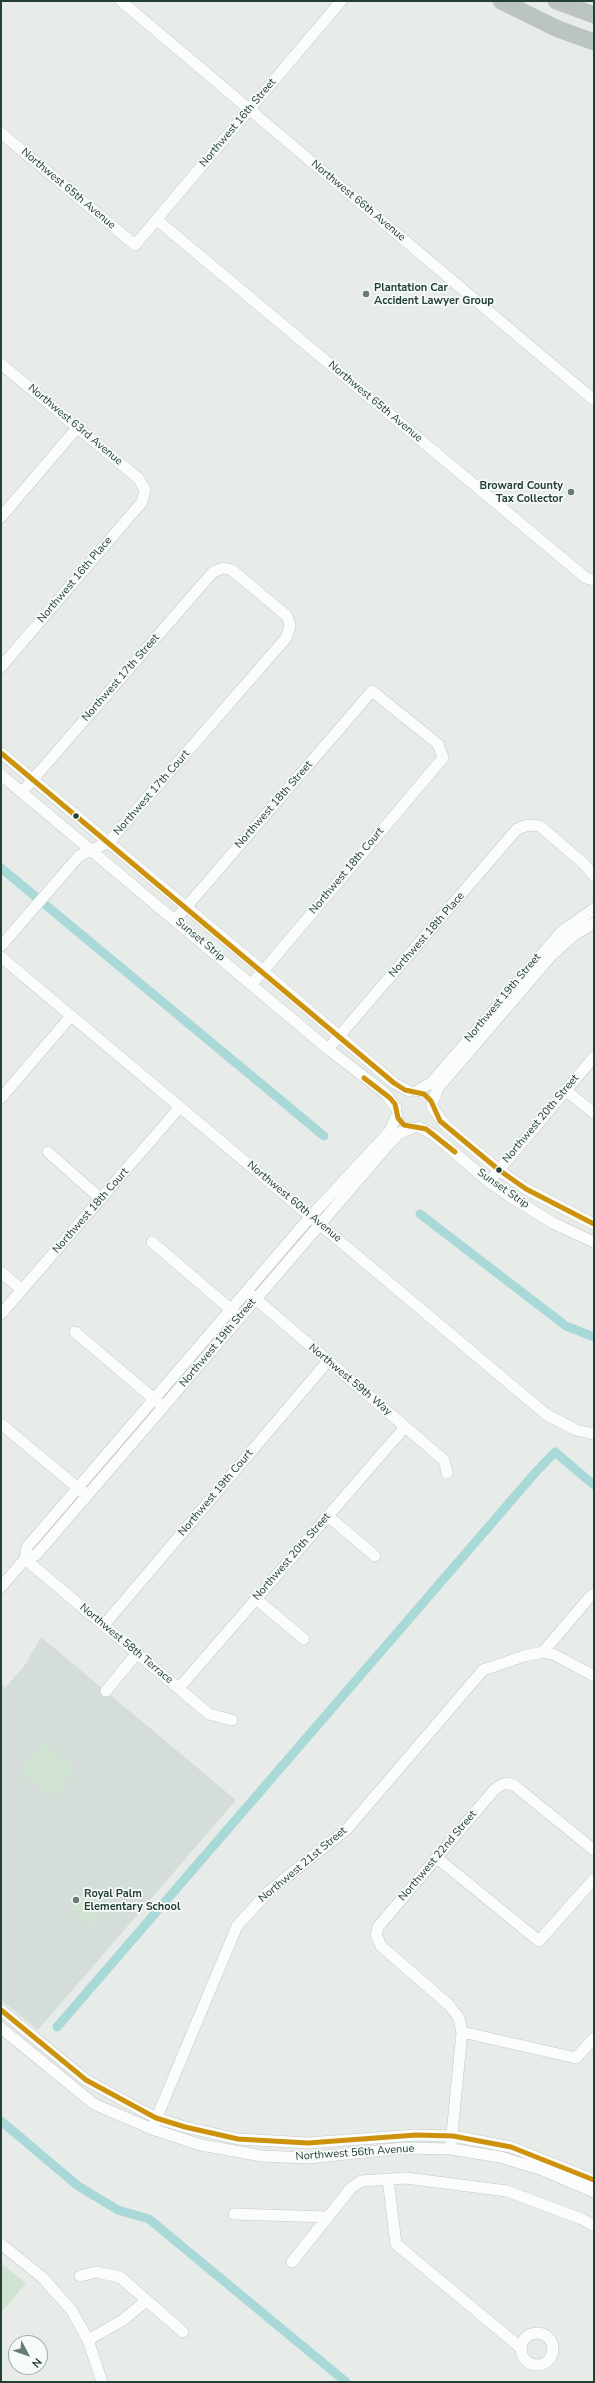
<!DOCTYPE html>
<style>
body{margin:0}
#map{position:relative;width:595px;height:2383px;overflow:hidden;background:#e7ece9;font-family:"Nunito Sans",sans-serif}
canvas{display:block}
.frame{position:absolute;inset:0;border:2px solid #244035;pointer-events:none}
.north{position:absolute;left:8px;top:2335px;width:40px;height:40px;box-sizing:border-box;background:#f6faf8;border:1px solid #a2b0aa;border-radius:50%;rotate:131deg;font-size:11px;font-weight:700;line-height:16px;text-align:center;color:#244035}
.north::after{content:'';display:block;margin:auto;width:14px;height:18px;background:#687c74;clip-path:polygon(50% 0,100% 100%,50% 72%,0 100%)}
</style>
<div id="map">
<canvas width="595" height="2383"></canvas>
<div class="frame"></div>
<div class="north">N</div>
</div>
<script>
const context = document.querySelector('canvas').getContext('2d');
context.lineJoin = 'round';
function paint(path, color) { context.fillStyle = color; context.fill(path, 'evenodd'); }
const toPath = rows => new Path2D(rows.map(r => 'M' + r).join(''));
function stroke(path, color, width, dash) { context.strokeStyle = color; context.lineWidth = width; context.lineCap = dash ? 'butt' : 'round'; context.setLineDash(dash || []); context.stroke(path); }
function label(font, color, halo, rows, align = 'center') {
  context.font = font + ' "Nunito Sans",sans-serif'; context.lineWidth = 3.5; context.setLineDash([]); context.textBaseline = 'middle'; context.strokeStyle = halo; context.fillStyle = color; for (const [text, x, y, turn = 0] of rows) {
    context.save(); context.translate(x, y); context.rotate((+turn || 0) * Math.PI / 180); context.textAlign = isNaN(turn) ? turn : align; if (halo) context.strokeText(text, 0, 0); context.fillText(text, 0, 0); context.restore();
  }
}
paint(toPath([
 [41,1637,236,1800,38,2030,1,2000,1,1685,5,1688,25,1665]
]), '#d5ddd9');
paint(toPath([
 [43,1743,76,1770,53,1797,20,1770],
 [91,1894,106,1908,91,1927,72,1909,83,1895],
 [1,2263,26,2283,1,2313]
]), '#d1e4d4');
stroke(toPath([
 [1,868,324,1136],
 [420,1214,566,1326,594,1337],
 [57,2027,535,1473,555,1452,594,1485],
 [1,2121,78,2186,118,2210,149,2219,346,2382]
]), '#a9d8d8', 9);
const minor = toPath([
 [121,1,594,400],
 [1,133,135,245,341,1],
 [157,220,586,578,594,580],
 [1,364,139,479,145,490,142,502,1,667],
 [1,517,77,428],
 [1,753,263,971,394,1083,409,1091],
 [1,775,328,1049,385,1093,396,1108],
 [175,920,372,691,438,744,443,758,252,984],
 [1,946,79,856,109,842,114,836,286,638,290,626,287,616,232,570,223,568,213,572,22,792],
 [1,957,547,1415,576,1430,594,1434],
 [328,1049,517,829,528,825,540,826,584,864,594,876],
 [565,1090,594,1113],
 [417,1091,431,1083,562,931,594,909],
 [1,1098,71,1016],
 [432,1104,438,1088,551,956,574,935,594,923],
 [432,1107,445,1125,499,1170,526,1189,594,1224],
 [419,1127,434,1135,489,1182,509,1196,553,1223,594,1242],
 [48,1152,101,1199],
 [489,1182,594,1057],
 [152,1242,235,1313],
 [1,1272,22,1290],
 [250,1294,444,1460,447,1473],
 [1,1314,180,1107],
 [75,1332,160,1404],
 [1,1424,84,1493],
 [328,1516,375,1556],
 [25,1559,27,1547,311,1216,389,1132,397,1115],
 [25,1559,209,1714,232,1720],
 [1,1587,25,1559,36,1555,390,1143,399,1133,412,1128],
 [256,1599,304,1639],
 [104,1625,328,1361],
 [543,1652,555,1655,594,1676],
 [179,1688,405,1427],
 [106,1691,137,1653],
 [437,1858,539,1941,594,1879],
 [1,2010,86,2080,156,2118,185,2127,238,2139,308,2143,416,2135,453,2136,511,2147,594,2180],
 [1,2028,94,2104,152,2129,201,2145,262,2156,309,2158,403,2148,451,2149,500,2157,540,2169,594,2192],
 [462,2032,576,2058,594,2038],
 [152,2129,237,1926,268,1892,347,1829,483,1670,524,1656,543,1652,588,1599,594,1594],
 [451,2144,462,2032,459,2018,449,2005,381,1946,376,1935,378,1927,494,1790,501,1785,507,1783,515,1786,594,1850],
 [388,2179,396,2244,521,2348],
 [234,2214,328,2217],
 [1,2244,43,2278,72,2311,88,2340,102,2382],
 [292,2262,351,2188,361,2181,406,2178,507,2191,582,2219,594,2226],
 [80,2276,96,2272,120,2277,183,2332],
 '521 2349a16 16 0 1 1 32 0a16 16 0 1 1-32 0Z',
 [88,2340,123,2320,146,2301]
]);
const highway = toPath([
 [501,1,558,29,594,42],
 [556,1,594,15]
]);
stroke(minor, '#c4c9c6', 12);
stroke(highway, '#c2cac7', 17);
stroke(minor, '#fbfcfc', 11);
stroke(highway, '#bcc4c1', 16);
stroke(toPath([
 [1,753,394,1083,405,1090,424,1094,431,1101,440,1121,499,1170,526,1189,594,1224],
 [364,1078,390,1098,395,1104,398,1118,404,1125,426,1129,455,1152],
 [1,2010,86,2080,156,2118,185,2127,238,2139,308,2143,416,2135,453,2136,511,2147,594,2180]
]), '#cd920b', 5);
for (const [x, y, r, color] of [
 [366,294,4,"#687c74"],
 [571,492,4,"#687c74"],
 [76,816,3.5,"#244035"],
 [499,1170,3.5,"#244035"],
 [76,1900,4,"#687c74"]
]) { const dot = new Path2D(); dot.arc(x, y, r, 0, 2 * Math.PI); context.fillStyle = color; context.fill(dot); stroke(dot, '#f6faf8', 1.5); }
label('11px', '#244035', '#f6faf8', [
 ["Northwest 16th Street",238,123,-50],
 ["Northwest 65th Avenue",68,189,40],
 ["Northwest 66th Avenue",358,201,40],
 ["Northwest 65th Avenue",375,402,40],
 ["Northwest 63rd Avenue",75,425,40],
 ["Northwest 16th Place",75,580,-50],
 ["Northwest 17th Street",121,678,-49],
 ["Northwest 17th Court",152,793,-49],
 ["Northwest 18th Street",274,805,-49],
 ["Northwest 18th Court",347,871,-50],
 ["Northwest 18th Place",427,935,-49],
 ["Sunset Strip",200,940,40],
 ["Northwest 19th Street",503,998,-50],
 ["Northwest 20th Street",541,1119,-50],
 ["Sunset Strip",503,1189,35],
 ["Northwest 60th Avenue",294,1202,40],
 ["Northwest 18th Court",91,1211,-49],
 ["Northwest 19th Street",218,1343,-50],
 ["Northwest 59th Way",350,1380,40],
 ["Northwest 19th Court",216,1493,-50],
 ["Northwest 20th Street",292,1557,-49],
 ["Northwest 58th Terrace",126,1644,40],
 ["Northwest 22nd Street",438,1856,-50],
 ["Northwest 21st Street",303,1865,-40],
 ["Northwest 56th Avenue",355,2153,-4]
]);
label('bold 11px', '#244035', '#f6faf8', [
 ["Plantation Car",374,288],
 ["Accident Lawyer Group",374,301],
 ["Broward County",563,486,"right"],
 ["Tax Collector",563,499,"right"],
 ["Royal Palm",84,1894],
 ["Elementary School",84,1907]
], 'left');
</script>
